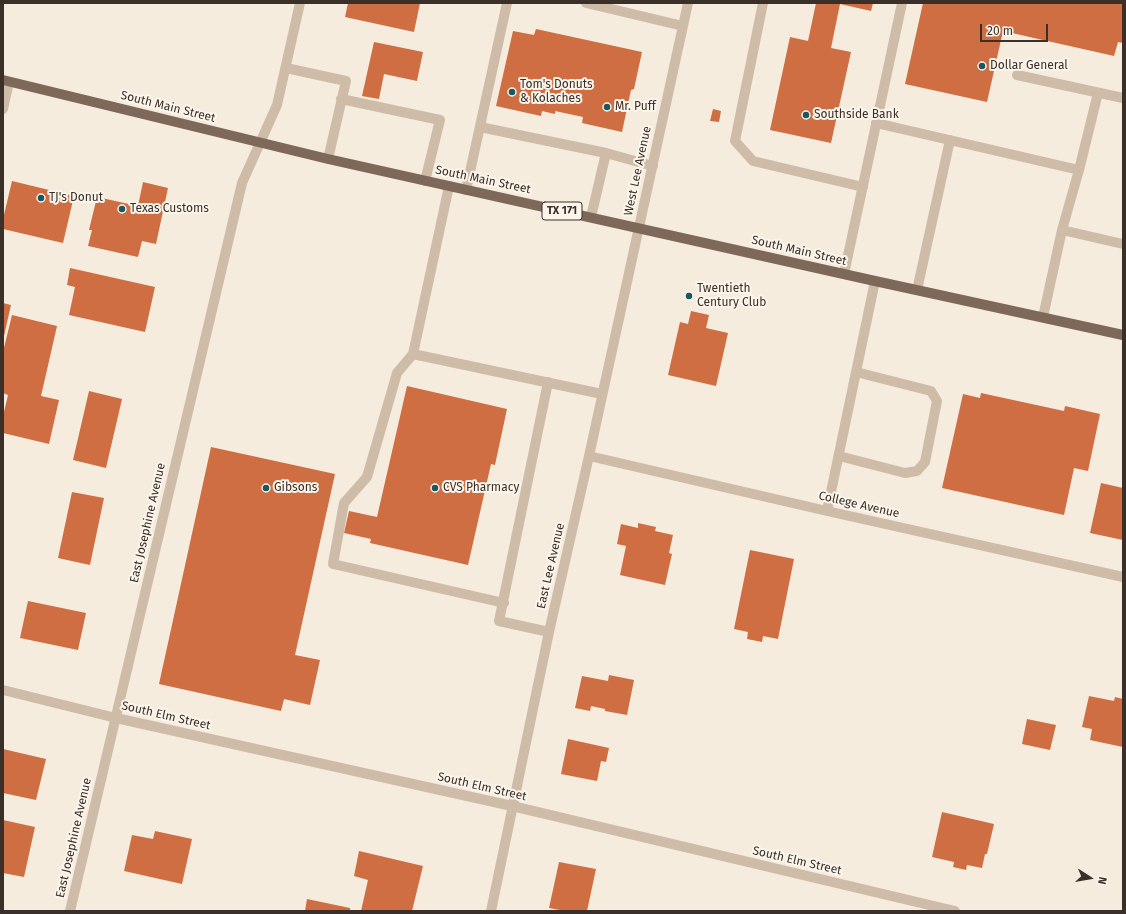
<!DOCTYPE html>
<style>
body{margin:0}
#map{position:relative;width:1126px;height:914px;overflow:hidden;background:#f5ecde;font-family:"Fira Sans",sans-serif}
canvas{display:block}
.frame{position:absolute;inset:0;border:4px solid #3b3029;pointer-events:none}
.north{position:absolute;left:1070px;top:858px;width:40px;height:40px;-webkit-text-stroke:3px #fbf5eb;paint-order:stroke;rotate:102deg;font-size:11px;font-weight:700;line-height:16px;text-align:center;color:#3b3029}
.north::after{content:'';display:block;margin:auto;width:14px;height:18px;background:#3b3029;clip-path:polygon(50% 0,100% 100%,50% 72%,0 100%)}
.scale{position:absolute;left:980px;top:24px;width:68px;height:18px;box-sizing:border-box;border:2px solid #3b3029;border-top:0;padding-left:5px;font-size:12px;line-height:14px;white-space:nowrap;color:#3b3029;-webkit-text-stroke:3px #fbf5eb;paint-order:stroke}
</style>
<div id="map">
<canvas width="1126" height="914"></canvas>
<div class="frame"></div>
<div class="north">N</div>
<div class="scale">20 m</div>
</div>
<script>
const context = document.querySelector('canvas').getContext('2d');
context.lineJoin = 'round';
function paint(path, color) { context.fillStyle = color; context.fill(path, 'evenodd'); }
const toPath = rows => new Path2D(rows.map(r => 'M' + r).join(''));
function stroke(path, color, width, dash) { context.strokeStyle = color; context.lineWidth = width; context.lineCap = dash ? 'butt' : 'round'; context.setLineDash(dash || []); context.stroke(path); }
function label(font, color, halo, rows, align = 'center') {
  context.font = font + ' "Fira Sans",sans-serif'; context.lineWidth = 4; context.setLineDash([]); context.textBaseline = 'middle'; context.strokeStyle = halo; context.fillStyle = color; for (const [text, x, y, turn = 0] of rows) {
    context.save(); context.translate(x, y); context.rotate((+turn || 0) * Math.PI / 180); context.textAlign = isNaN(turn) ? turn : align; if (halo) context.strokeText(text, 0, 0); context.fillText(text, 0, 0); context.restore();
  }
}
paint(toPath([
 [348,3,420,3,414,32,345,17],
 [816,3,873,3,871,11,840,4,831,48,851,52,831,143,770,130,790,37,808,41],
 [923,3,1123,3,1123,43,1118,42,1114,56,1003,31,987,102,905,84],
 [536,29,642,52,634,89,631,90,622,132,582,123,583,117,555,111,555,114,542,111,541,116,496,106,513,31,534,35],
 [374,42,423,52,417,81,384,74,379,99,362,96],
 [713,109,721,111,719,122,710,121],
 [12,181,74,196,63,243,3,229,3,219],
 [143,182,168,188,156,244,142,241,138,257,88,246,92,230,89,230,97,197,138,206],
 [70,268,155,287,145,332,69,315,75,287,67,285],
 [3,303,11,305,4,336,3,336],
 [691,311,709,315,706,328,728,333,716,386,668,375,680,322,688,324],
 [12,315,57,326,41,396,59,400,49,444,3,433,3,416,8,395,3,393,3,352],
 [407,386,507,409,495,465,491,464,468,565,370,543,371,539,344,533,349,511,377,517],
 [89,391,122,399,106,468,73,460],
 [981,393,1064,411,1065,406,1100,414,1088,471,1074,468,1064,515,942,488,963,394,980,398],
 [211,447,335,474,295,655,320,660,310,705,284,699,281,711,159,684],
 [1101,483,1123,488,1123,540,1090,533],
 [72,492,104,498,90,565,58,558],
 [638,523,656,527,655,531,673,535,669,553,672,554,665,585,620,575,626,546,617,544,621,524,638,528],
 [750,550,794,559,778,639,763,636,762,642,747,639,748,632,734,629],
 [28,601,86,613,78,650,20,638],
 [609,675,634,680,627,715,605,711,605,709,591,706,590,711,575,708,582,676,608,681],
 [1089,696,1114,701,1115,697,1123,699,1123,747,1090,740,1092,729,1082,727],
 [1027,719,1056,725,1050,750,1022,744],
 [568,739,609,748,606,762,601,761,597,781,561,774],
 [3,749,46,759,36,800,3,793],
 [942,812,994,824,987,854,985,854,982,868,967,865,966,870,953,867,954,862,932,857],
 [3,820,35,827,24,877,3,873],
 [155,831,192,839,182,884,124,871,132,835,153,839],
 [359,851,423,866,412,911,361,911,368,880,354,876],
 [559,862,596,869,587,911,565,911,549,908],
 [307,899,350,908,350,911,305,911]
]), '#cf6e42');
stroke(toPath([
 [586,3,683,26],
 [763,3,735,141,753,161,863,187],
 [286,68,346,81,328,159],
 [1017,75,1123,98],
 [341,99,440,120,425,181],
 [3,109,9,82],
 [876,123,1079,170],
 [480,127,606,153,591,217],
 [606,153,653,166],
 [449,186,413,354,602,394],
 [466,190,507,3],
 [1062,230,1123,244],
 [844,274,902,3],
 [917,290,950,140],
 [1043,317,1062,230,1079,170,1098,93],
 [413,354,397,373,367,477,344,503,333,564,504,603],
 [548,382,499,621,549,632],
 [589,456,827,511,1123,577],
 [839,456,905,473,917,471,925,462,937,401,931,391,856,372],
 [827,511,875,281],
 [3,690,116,718,512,806,955,911],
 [70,911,242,183,277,105,300,3],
 [491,911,549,632,589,456,688,3]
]), '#cebca9', 10);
stroke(toPath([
 [3,80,328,159,875,281,1123,335]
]), '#7e6859', 10);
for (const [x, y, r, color] of [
 [982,66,4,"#1b5760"],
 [512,92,4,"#1b5760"],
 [607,107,4,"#1b5760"],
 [806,115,4,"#1b5760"],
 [41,198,4,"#1b5760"],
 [122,209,4,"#1b5760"],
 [689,296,4,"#1b5760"],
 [266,488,4,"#1b5760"],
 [435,488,4,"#1b5760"]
]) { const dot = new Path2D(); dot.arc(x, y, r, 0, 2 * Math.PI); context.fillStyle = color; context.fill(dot); stroke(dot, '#fbf5eb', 1.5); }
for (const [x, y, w] of [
 [562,211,40]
]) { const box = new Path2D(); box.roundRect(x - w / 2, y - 9, w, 18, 3); context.fillStyle = '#fbf5eb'; context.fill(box); stroke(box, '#3b3029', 1); }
label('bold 11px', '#3b3029', null, [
 ["TX 171",562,211]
]);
label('12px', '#3b3029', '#fbf5eb', [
 ["Dollar General",990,66],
 ["Tom's Donuts",520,85],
 ["& Kolaches",520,99],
 ["Mr. Puff",615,107],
 ["Southside Bank",814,115],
 ["TJ's Donut",49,198],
 ["Texas Customs",130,209],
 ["Twentieth",697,289],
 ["Century Club",697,303],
 ["Gibsons",274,488],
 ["CVS Pharmacy",443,488]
], 'left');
label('12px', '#3b3029', '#fbf5eb', [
 ["South Main Street",168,107,14],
 ["West Lee Avenue",638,171,-78],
 ["South Main Street",483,180,12],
 ["South Main Street",799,251,13],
 ["College Avenue",859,505,13],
 ["East Josephine Avenue",148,523,-77],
 ["East Lee Avenue",551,566,-77],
 ["South Elm Street",166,716,13],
 ["South Elm Street",482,787,13],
 ["East Josephine Avenue",74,838,-77],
 ["South Elm Street",797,861,13]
]);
</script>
